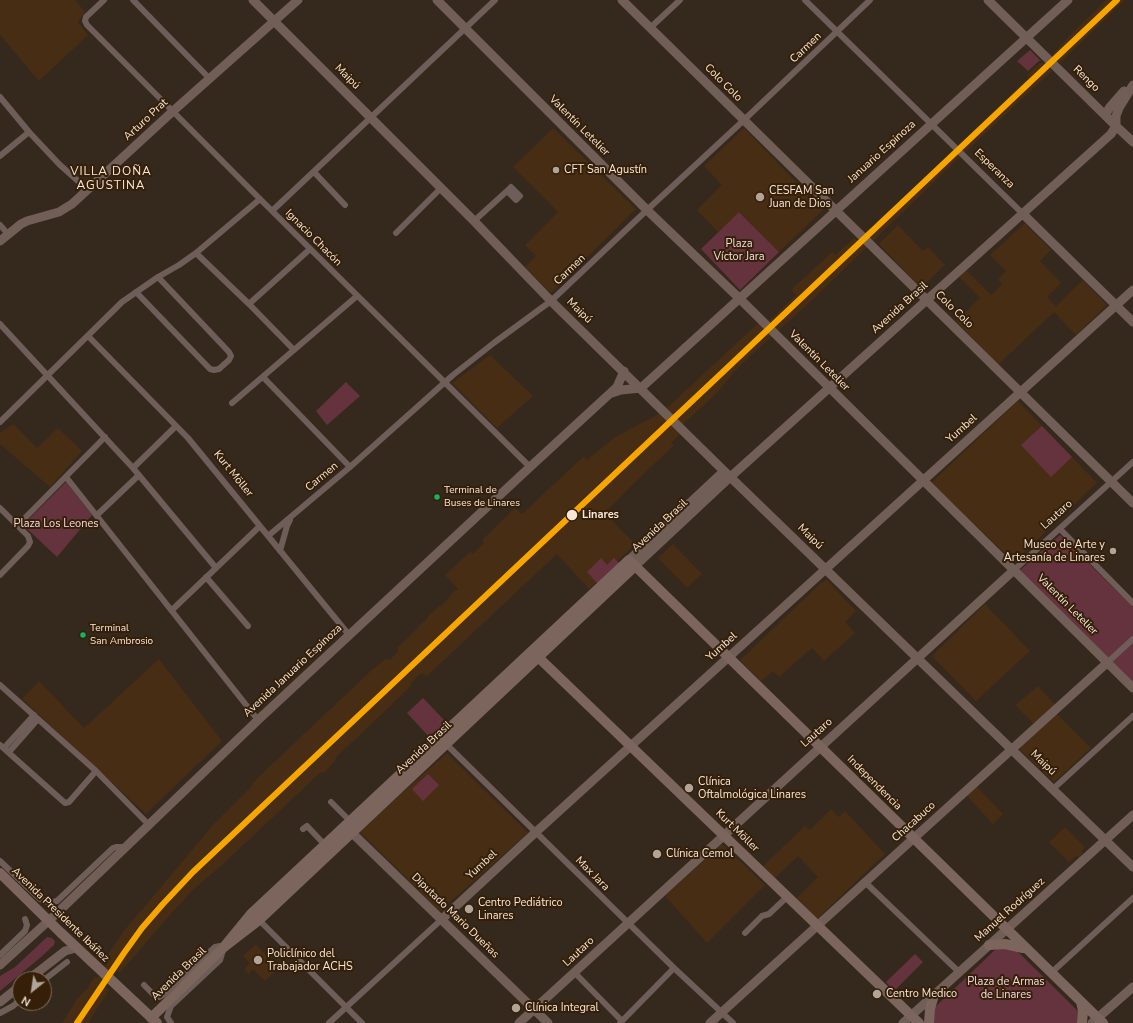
<!DOCTYPE html>
<meta charset="utf-8">
<style>
body{margin:0}
#map{position:relative;width:1133px;height:1023px;overflow:hidden;background:#35291d;font-family:"Nunito Sans",sans-serif}
canvas{display:block}
.north{position:absolute;left:12px;top:971px;width:40px;height:40px;box-sizing:border-box;background:#351f08;border:1px solid #826f5c;border-radius:50%;rotate:210deg;font-size:11px;font-weight:700;line-height:16px;text-align:center;color:#f5e6d9}
.north::after{content:'';display:block;margin:auto;width:14px;height:18px;background:#b2a497;clip-path:polygon(50% 0,100% 100%,50% 72%,0 100%)}
</style>
<div id="map">
<canvas width="1133" height="1023"></canvas>
<div class="north">N</div>
</div>
<script>
const context = document.querySelector('canvas').getContext('2d');
context.lineJoin = 'round';
function paint(path, color) { context.fillStyle = color; context.fill(path, 'evenodd'); }
const toPath = rows => new Path2D(rows.map(r => 'M' + r).join(''));
function stroke(path, color, width, dash) { context.strokeStyle = color; context.lineWidth = width; context.lineCap = dash ? 'butt' : 'round'; context.setLineDash(dash || []); context.stroke(path); }
function label(font, color, halo, rows, align = 'center') {
  context.font = font + ' "Nunito Sans",sans-serif'; context.lineWidth = 4; context.setLineDash([]); context.textBaseline = 'middle'; context.strokeStyle = halo; context.fillStyle = color; for (const [text, x, y, turn = 0] of rows) {
    context.save(); context.translate(x, y); context.rotate((+turn || 0) * Math.PI / 180); context.textAlign = isNaN(turn) ? turn : align; if (halo) context.strokeText(text, 0, 0); context.fillText(text, 0, 0); context.restore();
  }
}
paint(toPath([
 [0,0,75,0,85,12,78,22,88,35,39,81,0,35],
 [1106,0,1125,0,1060,63,1052,55,1073,32],
 [1040,63,1045,63,1052,71,959,158,808,304,748,358,735,371,717,393,677,430,680,434,671,443,674,445,632,485,605,513,635,544,589,589,557,554,427,676,421,673,411,683,411,686,359,736,336,757,335,761,325,772,320,773,222,865,194,889,169,916,120,973,116,970,105,986,109,990,88,1023,62,1023,77,999,86,990,95,976,97,978,108,962,105,959,123,932,213,825,253,785,252,783,374,668,386,659,390,660,398,651,398,647,418,628,417,627,423,622,424,622,428,618,427,617,439,606,440,607,448,599,448,598,455,590,456,591,458,589,445,575,471,551,473,554,484,543,482,540,515,508,522,514,584,456,587,460,615,437,655,416,669,406,756,325,770,320,796,295,791,290,832,252,835,255,854,238,857,240,886,214,1029,77,1027,75],
 [553,128,636,209,551,293,525,267,536,256,525,245,558,212,513,167],
 [744,128,823,210,779,252,740,212,718,232,697,210,722,185,704,166],
 [1025,223,1051,250,1040,261,1061,283,1047,297,1056,306,1083,280,1107,305,1076,335,1054,312,998,365,956,321,980,298,959,277,966,270,991,295,1002,284,998,279,1006,271,990,255],
 [898,225,923,251,928,247,945,265,921,288,879,244],
 [490,355,533,396,497,428,452,383],
 [1018,401,1097,483,1014,562,931,483],
 [13,424,37,448,58,428,82,451,50,487,0,444,0,433],
 [673,544,702,574,687,588,658,558],
 [827,580,856,611,845,622,855,633,824,661,812,648,779,677,773,671,761,681,740,660,821,583],
 [985,604,1030,651,976,701,932,656],
 [159,659,222,741,146,814,22,699,39,681,84,728],
 [1038,686,1057,707,1036,726,1015,705],
 [1057,714,1091,748,1054,782,1018,748],
 [447,753,528,833,440,911,359,831],
 [975,785,1003,814,993,824,965,794],
 [831,809,839,817,845,811,885,854,817,919,797,898,818,877,798,856,775,878,763,866,805,826,810,830],
 [1065,827,1085,847,1081,851,1083,853,1079,858,1076,856,1069,862,1049,842],
 [722,844,765,885,707,943,665,896],
 [256,944,278,969,265,981,253,969,248,974,244,969,250,963,243,956]
]), '#462d13');
paint(toPath([
 [1030,50,1040,60,1028,71,1017,61],
 [739,212,779,252,740,290,701,249],
 [346,382,360,396,327,425,316,411],
 [1042,426,1072,457,1051,477,1021,445],
 [66,482,92,515,57,557,23,525],
 [1060,535,1133,607,1133,683,1019,571],
 [601,558,607,565,614,558,620,564,598,584,587,572],
 [423,698,449,725,433,741,407,713],
 [428,774,439,785,423,801,412,789],
 [47,937,52,938,55,941,54,945,41,957,0,991,0,976,15,967],
 [997,948,1015,949,1078,1011,1079,1015,1078,1023,932,1023,934,1008],
 [915,954,923,962,894,991,886,982]
]), '#65333e');
stroke(toPath([
 [104,0,86,17,85,21,87,25,260,199,530,467],
 [133,0,210,79],
 [805,0,1023,214],
 [650,28,680,0],
 [0,97,29,132,59,164,88,190],
 [0,156,29,132],
 [314,172,345,205],
 [272,211,495,0],
 [474,221,507,191,511,187,520,196,516,200,507,191],
 [0,225,8,234],
 [396,233,441,188],
 [196,253,249,304,294,350],
 [136,292,210,369,214,370,219,369,229,360,231,356,229,352,158,277],
 [249,304,310,249],
 [0,324,133,468,216,568],
 [88,336,188,438,349,635],
 [263,377,350,467],
 [232,403,357,296],
 [0,422,122,302,158,277,179,265,196,253,260,199],
 [133,468,176,426],
 [66,477,258,720],
 [0,508,28,536,30,542,28,546,0,575],
 [97,515,139,475],
 [18,525,105,437],
 [1060,529,1133,603],
 [268,536,350,467,453,375,495,342,551,301,647,210,744,120,870,0],
 [280,551,287,526,290,520],
 [1014,570,1133,462],
 [206,577,248,626],
 [172,610,260,526],
 [1108,662,1133,639],
 [0,685,96,771,149,825],
 [444,742,674,968,733,1023],
 [0,745,65,803,69,802,96,771],
 [4,748,34,715],
 [9,752,38,719],
 [1053,789,1133,716],
 [331,802,350,821],
 [303,829,307,826,325,845],
 [0,861,40,899,48,902,53,902,57,901,113,848,116,847,126,847],
 [866,883,959,972],
 [259,920,362,1023],
 [745,933,762,916,769,914,787,897],
 [0,955,25,931,27,925,25,919],
 [575,973,622,1021],
 [1051,973,1133,898],
 [44,980,67,962],
 [144,985,155,996,159,997,163,995,215,947,220,946,224,947,220,960,171,1006,167,1017,171,1023],
 [0,1013,13,1006,20,1000],
 [329,1023,441,920],
 [620,1023,674,968]
]), '#6e5d58', 6);
stroke(toPath([
 [253,0,474,221,551,301,724,471,1133,867],
 [437,0,647,210,739,298,1133,688],
 [622,0,1133,503],
 [988,0,1116,126,1133,142],
 [1105,115,1110,107,1124,91],
 [1023,214,1133,322],
 [0,241,21,224,27,221,59,212,72,204,172,112,298,0],
 [612,393,621,390,641,388,1068,0],
 [629,560,724,471],
 [635,566,727,480,1111,134,1116,126,1116,116,1119,108,1133,85],
 [348,829,548,1023],
 [441,920,536,832,1133,290],
 [0,965,56,914,258,720,530,467,617,387,624,371],
 [29,979,65,951,76,948],
 [0,1002,20,986],
 [519,1023,1014,570],
 [710,1023,1108,662],
 [903,1023,1133,815],
 [1092,1023,1133,987]
]), '#715e57', 9);
stroke(toPath([
 [536,651,538,657,919,1023],
 [0,873,60,932,157,1023],
 [989,945,1005,944,1023,948],
 [224,947,251,914,629,560,1103,1023],
 [1081,1002,1083,1011,1082,1023],
 [151,1018,224,947,259,920,635,566],
 [929,1023,930,1009,934,995]
]), '#7b655d', 10);
stroke(toPath([
 [77,1023,124,953,142,928,162,905,193,872,1117,0]
]), '#f7a600', 6);
for (const [x, y, r, color] of [
 [556,170,4,"#b2a497"],
 [760,197,5,"#b2a497"],
 [437,497,3.5,"#13b361"],
 [572,515,6,"#f5e6d9"],
 [1113,551,4,"#b2a497"],
 [83,635,3.5,"#13b361"],
 [689,788,5,"#b2a497"],
 [657,854,5,"#b2a497"],
 [469,909,5,"#b2a497"],
 [258,960,5,"#b2a497"],
 [877,994,5,"#b2a497"],
 [516,1008,5,"#b2a497"]
]) { const dot = new Path2D(); dot.arc(x, y, r, 0, 2 * Math.PI); context.fillStyle = color; context.fill(dot); stroke(dot, '#351f08', 1.5); }
label('10px', '#f5e6d9', '#351f08', [
 ["Terminal de",444,491],
 ["Buses de Linares",444,504],
 ["Terminal",90,629],
 ["San Ambrosio",90,642]
], 'left');
label('11px', '#f5e6d9', '#351f08', [
 ["Carmen",806,48,-44],
 ["Maipú",347,77,45],
 ["Rengo",1086,79,44],
 ["Colo Colo",723,83,45],
 ["Arturo Prat",146,120,-43],
 ["Valentín Letelier",579,126,45],
 ["Januario Espinoza",882,152,-42],
 ["Esperanza",994,169,44],
 ["Ignacio Chacón",313,238,45],
 ["Carmen",570,270,-44],
 ["Avenida Brasil",900,308,-42],
 ["Colo Colo",954,310,44],
 ["Maipú",579,311,44],
 ["Valentín Letelier",819,361,45],
 ["Yumbel",962,429,-42],
 ["Kurt Möller",233,474,51],
 ["Carmen",322,477,-40],
 ["Lautaro",1057,515,-42],
 ["Avenida Brasil",660,526,-43],
 ["Maipú",810,537,44],
 ["Valentín Letelier",1067,605,45],
 ["Yumbel",722,647,-42],
 ["Avenida Januario Espinoza",293,671,-43],
 ["Lautaro",817,733,-42],
 ["Avenida Brasil",424,748,-43],
 ["Maipú",1043,763,44],
 ["Independencia",874,783,45],
 ["Chacabuco",914,822,-42],
 ["Kurt Möller",737,831,44],
 ["Yumbel",482,865,-43],
 ["Max Jara",592,874,45],
 ["Manuel Rodríguez",1010,910,-42],
 ["Avenida Presidente Ibáñez",60,915,44],
 ["Diputado Mario Dueñas",455,916,44],
 ["Lautaro",579,952,-43],
 ["Avenida Brasil",179,974,-44]
]);
label('11px', '#f5e6d9', '#351f08', [
 ["CFT San Agustín",564,170],
 ["CESFAM San",769,191],
 ["Juan de Dios",769,204],
 ["Museo de Arte y",1105,545,"right"],
 ["Artesanía de Linares",1105,558,"right"],
 ["Clínica",698,782],
 ["Oftalmológica Linares",698,795],
 ["Clínica Cemol",666,854],
 ["Centro Pediátrico",478,903],
 ["Linares",478,916],
 ["Policlínico del",267,954],
 ["Trabajador ACHS",267,967],
 ["Centro Medico",886,994],
 ["Clínica Integral",525,1008]
], 'left');
label('11px', '#f2dbdf', '#351f08', [
 ["Plaza",739,244],
 ["Víctor Jara",739,257],
 ["Plaza Los Leones",56,524],
 ["Plaza de Armas",1006,982],
 ["de Linares",1006,995]
]);
label('bold 11px', '#f5e6d9', '#351f08', [
 ["Linares",582,515]
], 'left');
context.letterSpacing = '1px';
label('12px', '#f5e6d9', '#351f08', [
 ["VILLA DOÑA",111,172],
 ["AGUSTINA",111,186]
]);
context.letterSpacing = '0px';
</script>
